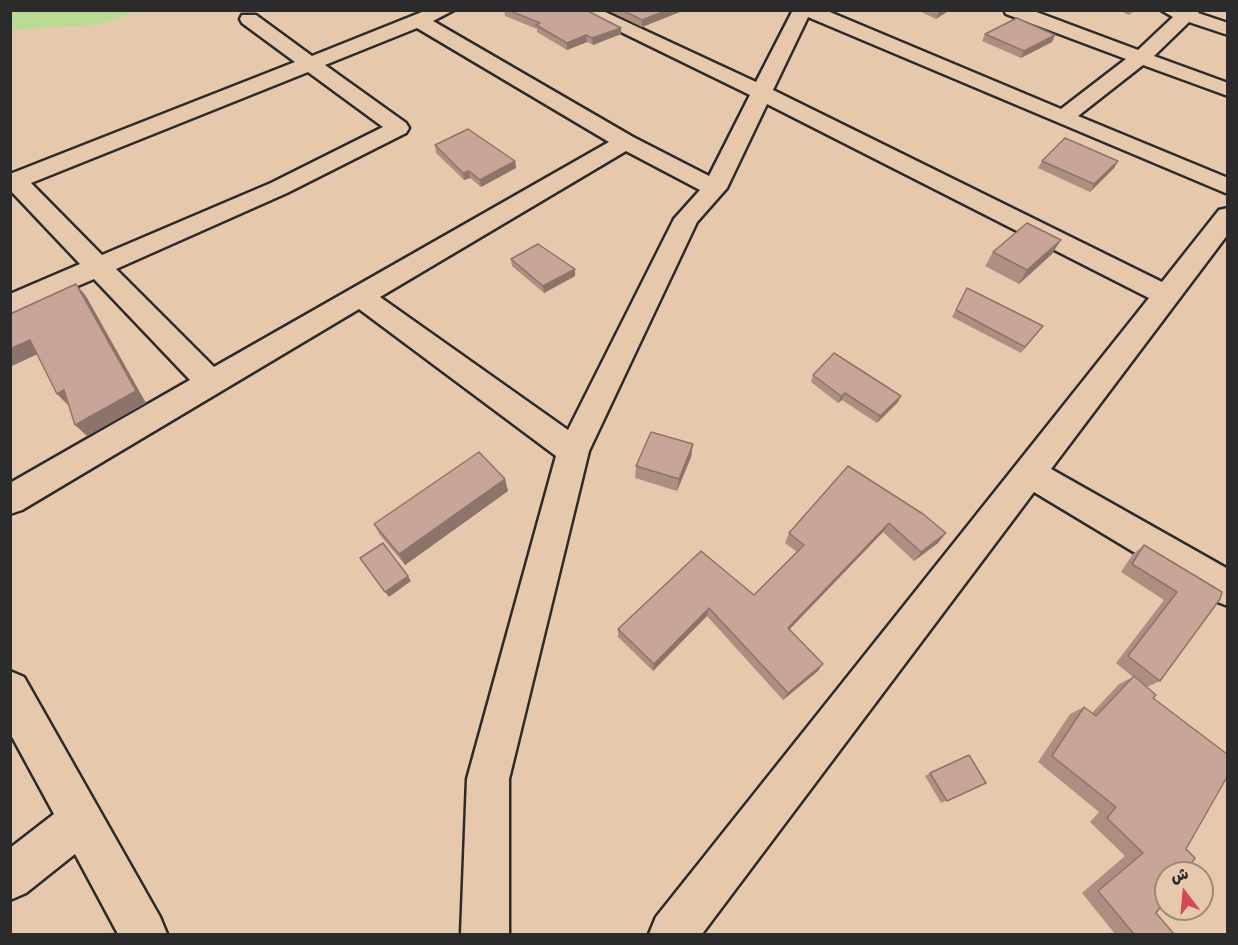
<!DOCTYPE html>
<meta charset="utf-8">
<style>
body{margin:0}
#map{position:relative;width:1238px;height:945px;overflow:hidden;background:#e6c9ad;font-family:"Shantell Sans","Playpen Sans Arabic",sans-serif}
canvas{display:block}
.frame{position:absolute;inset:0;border:12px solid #2b2b2b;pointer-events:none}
.north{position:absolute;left:1154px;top:861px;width:60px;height:60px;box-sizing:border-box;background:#e6c9ad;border:2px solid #9b8a79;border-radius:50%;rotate:344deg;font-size:16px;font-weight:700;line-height:24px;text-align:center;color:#2b2b2b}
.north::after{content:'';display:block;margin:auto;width:21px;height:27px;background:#d1495b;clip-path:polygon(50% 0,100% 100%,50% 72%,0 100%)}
</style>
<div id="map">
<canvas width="1238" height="945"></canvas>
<div class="frame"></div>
<div class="north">ش</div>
</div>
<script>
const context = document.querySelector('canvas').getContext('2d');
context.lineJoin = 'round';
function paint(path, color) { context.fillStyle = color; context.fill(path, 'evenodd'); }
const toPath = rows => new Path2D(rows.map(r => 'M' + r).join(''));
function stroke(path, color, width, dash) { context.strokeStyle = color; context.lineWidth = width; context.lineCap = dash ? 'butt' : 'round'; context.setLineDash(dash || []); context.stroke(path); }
paint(toPath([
 [11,10,137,10,137,11,104,24,11,30]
]), '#badb94');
const minor = toPath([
 [427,10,454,10,433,21,633,137,709,176,750,95,576,10,601,10,756,82,793,10,825,10,1061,109,1126,59,1006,14,1004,10,1031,10,1138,50,1173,17,1161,10,1200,10,1198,13,1228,23,1228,35,1189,22,1154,56,1228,83,1228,96,1143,65,1078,116,1228,178,1228,194,808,17,773,90,1162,282,1219,210,1228,208,1228,234,1051,469,1228,569,1228,606,1215,601,1034,492,702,934,649,934,656,917,1149,298,767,104,727,188,697,222,589,451,509,779,509,934,461,934,467,779,556,456,359,309,22,510,10,514,10,483,190,380,94,279,10,315,10,294,80,264,10,190,10,174,295,62,242,23,240,19,242,15,256,15,312,56,427,10],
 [417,28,609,142,214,367,116,269,287,193,406,133,409,128,406,123,325,65,417,28],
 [308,72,383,127,271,183,102,255,31,183,308,72],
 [626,151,700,190,674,219,568,430,380,297,626,151],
 [10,671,24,677,160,917,167,934,118,934,75,854,26,893,10,900,10,848,54,814,10,733,10,671]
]);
stroke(minor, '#2b2b2b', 5);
paint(minor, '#e6c9ad');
paint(toPath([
 [504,10,586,10,621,28,621,34,593,45,587,42,567,50,537,32,537,29,505,16],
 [607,10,685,10,642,27],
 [917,10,950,10,936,19],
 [1118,10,1136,10,1129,15],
 [985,34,1055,35,1052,42,1021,58,982,41],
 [435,145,515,161,516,168,481,187,470,178,464,180,436,153],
 [1042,161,1118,161,1114,168,1090,192,1038,168],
 [993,252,1052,254,1019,284,985,266],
 [511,259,575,269,575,276,544,293,512,266],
 [967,288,1038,332,1021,353,952,317],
 [813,375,898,402,877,423,842,400,838,403,811,382],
 [693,444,691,457,677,491,635,478,636,466],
 [505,479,508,491,405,565,380,535,374,524],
 [923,514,946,533,938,543,914,561,883,532,790,629,818,671,783,700,707,616,653,671,618,637,618,629,754,595,797,552,785,543,789,533],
 [1144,545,1222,592,1160,681,1147,687,1153,698,1186,849,1156,913,1174,934,1115,934,1082,893,1125,856,1090,822,1099,812,1038,762,1070,714,1084,707,1092,713,1119,684,1133,677,1116,663,1164,600,1121,572,1133,554],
 [930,773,986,783,941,803,925,776]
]), '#ac8e83');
paint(toPath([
 [667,10,685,10,642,27,642,20],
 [939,10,950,10,936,19],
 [621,28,621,34,593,45,592,38],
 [586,35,587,42,567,50,567,43],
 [1055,35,1052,42,1021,58,1024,51],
 [515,161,516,168,481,187,480,180],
 [1118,161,1114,168,1090,192,1094,184],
 [469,171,470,178,464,180,463,173],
 [1061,240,1052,254,1019,284,1027,270],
 [575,269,575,276,544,293,543,286],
 [76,284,86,296,146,403,87,436,75,425],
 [30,340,42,352,10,367,10,349],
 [64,390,68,405,57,394],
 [845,393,842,400,838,403,841,396],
 [901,396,898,402,877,423,880,416],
 [693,444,691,457,677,491,679,479],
 [505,479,508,491,405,565,399,554],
 [889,523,883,532,784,635,788,628],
 [946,533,938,543,914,561,921,552],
 [408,576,411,581,389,597,385,592],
 [709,608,707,616,653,671,654,664],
 [823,664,818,671,783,700,788,693]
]), '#8c746a');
const building = toPath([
 [508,10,586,10,621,28,592,38,586,35,567,43,536,25,540,23,508,10],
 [622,10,667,10,642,20,622,10],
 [1017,18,1055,35,1024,51,985,34,1017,18],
 [468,129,515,161,480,180,469,171,463,173,435,145,468,129],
 [1065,138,1118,161,1094,184,1042,161,1065,138],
 [1027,223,1061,240,1027,270,993,252,1027,223],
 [538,244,575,269,543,286,511,259,538,244],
 [76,284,136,391,75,425,64,390,57,394,30,340,10,349,10,314,76,284],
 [967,288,1043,326,1025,347,956,310,967,288],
 [834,353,901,396,880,416,845,393,841,396,813,375,834,353],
 [651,432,693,444,679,479,636,466,651,432],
 [479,452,505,479,399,554,374,524,479,452],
 [848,466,923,514,946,533,921,552,889,523,788,628,823,664,788,693,709,608,654,664,618,629,701,551,754,595,804,545,789,533,848,466],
 [383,543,408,576,385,592,360,558,383,543],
 [1144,545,1222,592,1220,599,1160,681,1128,656,1177,592,1132,564,1144,545],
 [1134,676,1156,695,1153,698,1227,754,1227,777,1186,849,1195,858,1185,873,1166,873,1166,899,1156,913,1174,934,1134,934,1098,891,1143,853,1107,818,1116,807,1052,756,1084,707,1096,716,1134,676],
 [969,755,986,783,947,801,930,773,969,755]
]);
paint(building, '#c8a598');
stroke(building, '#8c746a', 1.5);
</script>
